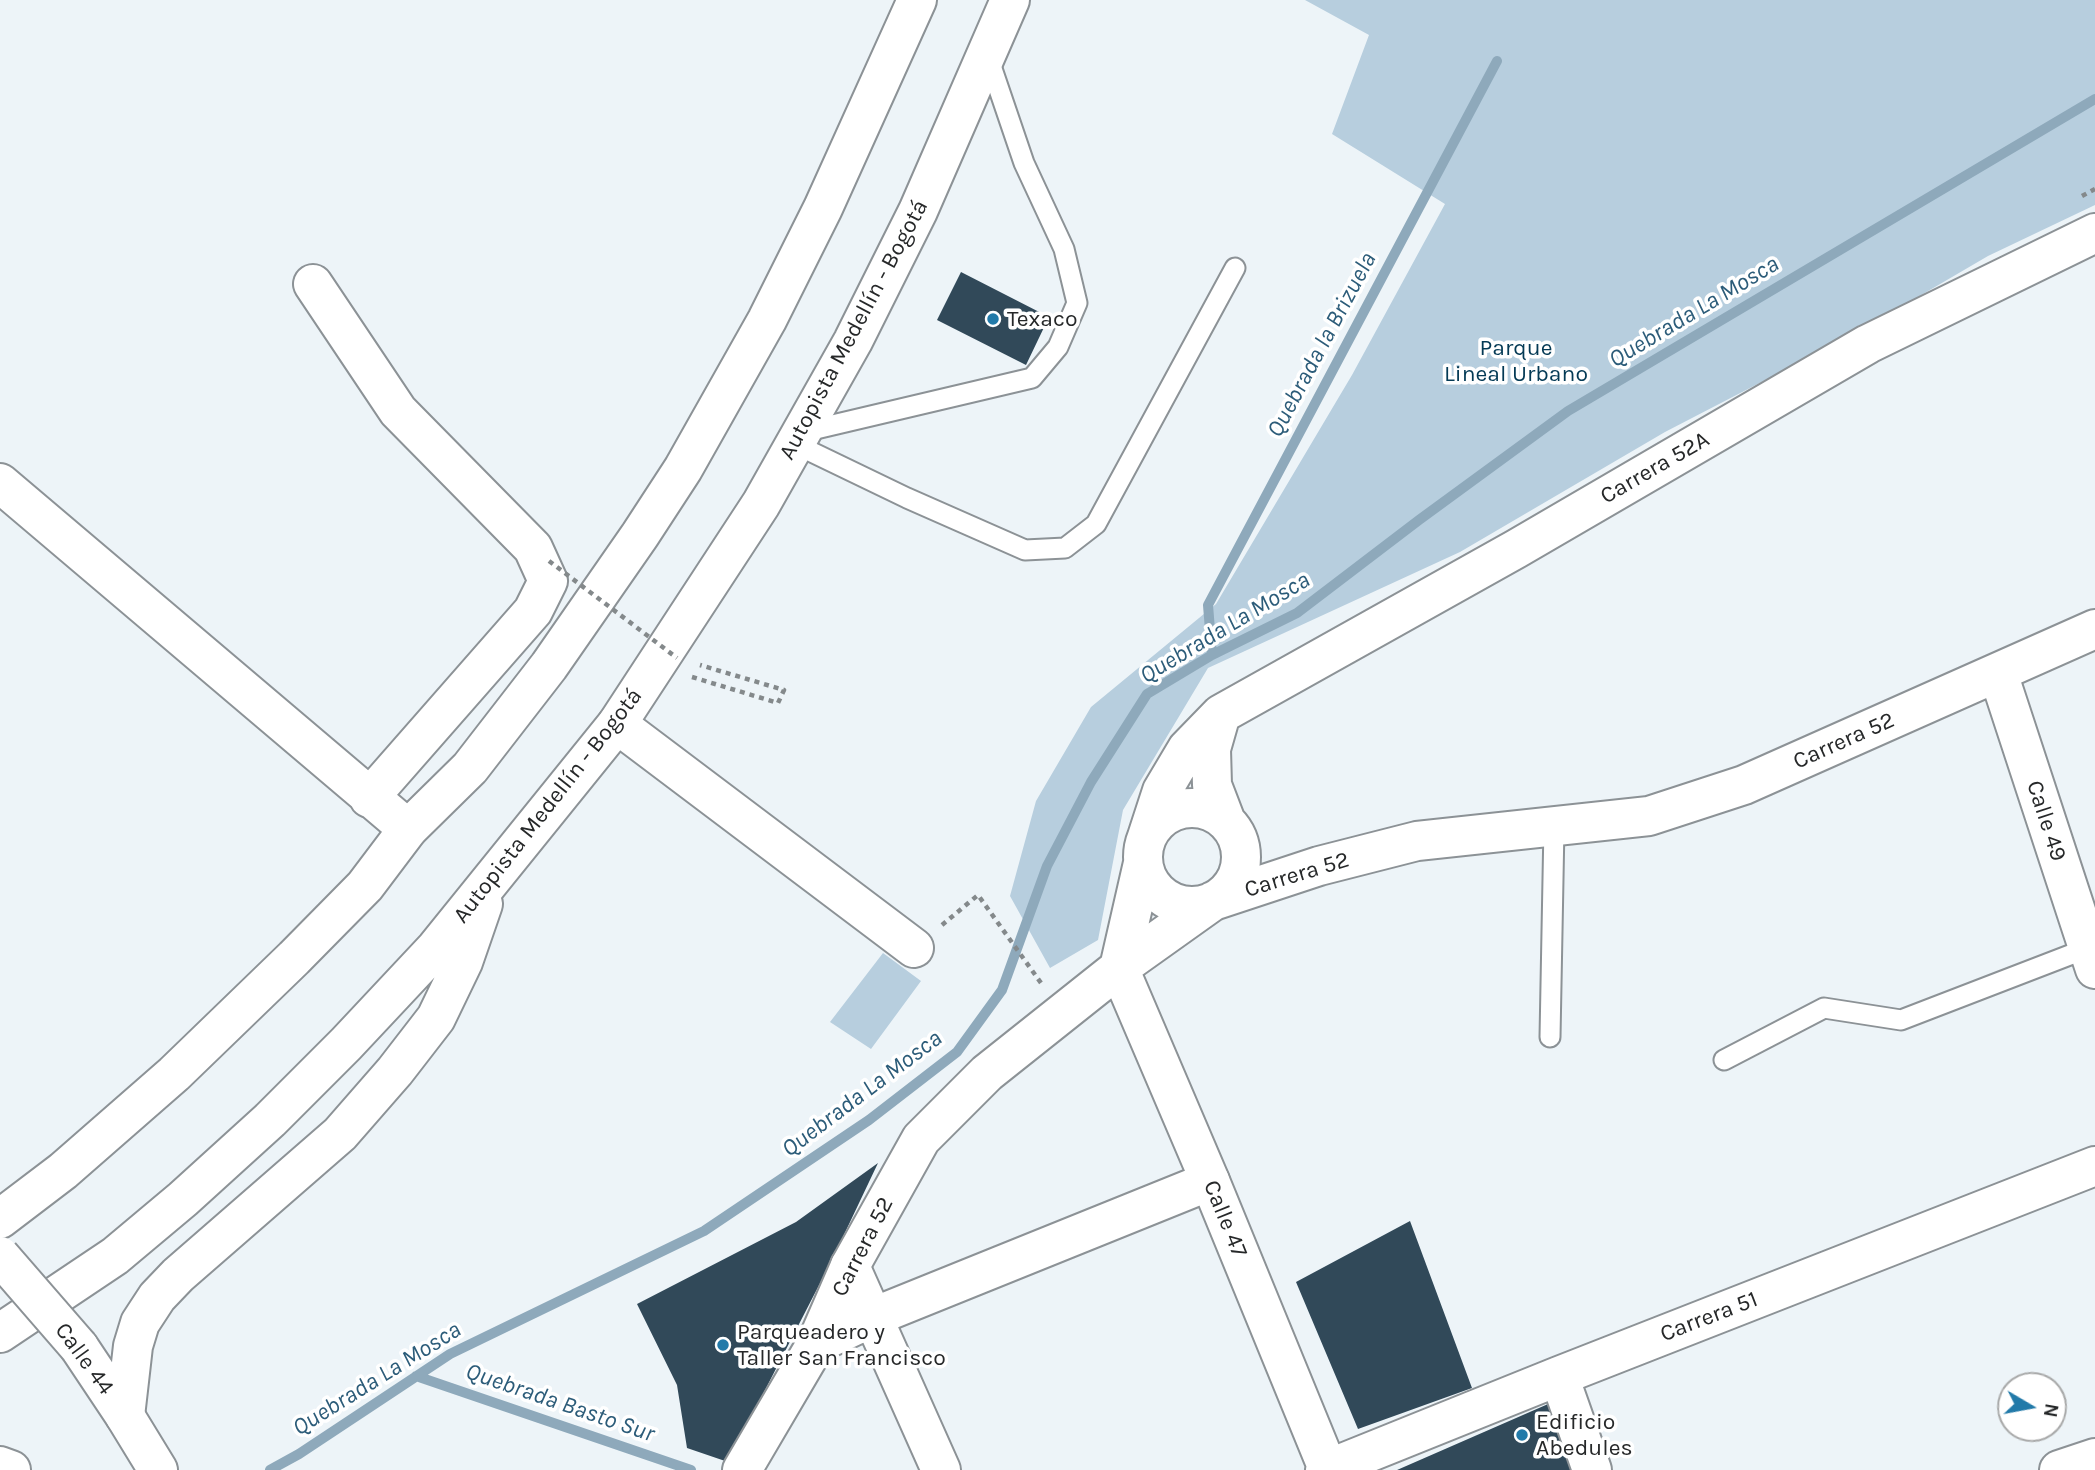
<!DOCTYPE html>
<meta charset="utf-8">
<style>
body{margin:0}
#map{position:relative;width:2095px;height:1470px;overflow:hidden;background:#edf4f8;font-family:Karla,sans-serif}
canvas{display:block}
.north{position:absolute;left:1997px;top:1372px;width:70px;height:70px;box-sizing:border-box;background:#fff;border:2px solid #a8a9a9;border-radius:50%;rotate:100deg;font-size:19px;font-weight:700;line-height:28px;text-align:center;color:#262829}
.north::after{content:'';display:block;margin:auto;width:24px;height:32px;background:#227aa9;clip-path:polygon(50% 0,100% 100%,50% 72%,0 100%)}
</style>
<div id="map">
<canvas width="2095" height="1470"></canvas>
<div class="north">N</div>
</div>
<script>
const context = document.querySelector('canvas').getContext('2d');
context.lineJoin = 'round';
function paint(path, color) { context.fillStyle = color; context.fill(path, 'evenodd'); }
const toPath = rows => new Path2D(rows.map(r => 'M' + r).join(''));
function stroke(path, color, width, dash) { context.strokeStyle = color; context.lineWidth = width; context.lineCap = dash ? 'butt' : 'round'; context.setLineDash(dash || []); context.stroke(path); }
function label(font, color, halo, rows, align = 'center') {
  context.font = font + ' Karla,sans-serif'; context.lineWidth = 7; context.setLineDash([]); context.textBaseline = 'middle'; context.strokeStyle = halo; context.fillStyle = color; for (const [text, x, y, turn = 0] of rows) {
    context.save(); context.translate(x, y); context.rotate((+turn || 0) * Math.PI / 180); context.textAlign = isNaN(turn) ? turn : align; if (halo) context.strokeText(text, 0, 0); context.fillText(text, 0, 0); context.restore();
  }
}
paint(toPath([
 [1305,0,2095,0,2095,205,1988,256,1858,332,1665,432,1460,552,1208,668,1123,810,1098,940,1050,968,1010,896,1036,801,1091,707,1216,604,1352,375,1445,204,1332,134,1369,35],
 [883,953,921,981,871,1049,830,1022]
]), '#b7cede');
stroke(toPath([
 [1212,655,1208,605,1497,61],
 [416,1376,691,1470],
 [270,1470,299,1454,450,1354,704,1231,869,1120,957,1052,1002,990,1047,866,1091,782,1147,694,1212,655,1297,613,1419,520,1568,411,2095,99]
]), '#8ea9bb', 10);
paint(toPath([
 [961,272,1049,317,1026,365,937,320],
 [878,1163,832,1260,728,1462,687,1448,677,1385,637,1304,796,1222],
 [1410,1221,1472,1388,1358,1429,1296,1282],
 [1555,1401,1579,1470,1397,1470]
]), '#314959');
const lane = toPath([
 [803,432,1032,378,1058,347,1077,303,1064,249,1024,163,988,57],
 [795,444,907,498,1025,550,1065,548,1096,524,1235,268],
 [1550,1037,1554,826],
 [1724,1060,1824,1008,1901,1020,2088,948]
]);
const street = toPath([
 [313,284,398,411,533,548,548,581,533,611,369,798],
 [0,483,408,829],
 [617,724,914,948],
 [850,1266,941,1470],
 [816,1344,873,1317,1210,1181],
 [1559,1376,1592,1470],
 [1328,1470,1328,1469,1559,1376,2095,1166]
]);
const secondary = toPath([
 [1998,673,2095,969],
 [1221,714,1211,749,1212,785,1225,819],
 '1143 857a49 49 0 1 1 98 0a49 49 0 1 1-98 0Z',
 [1147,837,1162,791,1187,749,1221,714,1516,549,1868,344,2095,233],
 [1143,863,1119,968,1210,1181,1328,1469,1325,1470],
 [79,1347,125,1416,158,1470],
 [742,1470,816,1344,850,1266,921,1139,987,1073,1119,968,1213,901,1319,866,1417,841,1649,816,1744,785,2095,629],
 [2059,1470,2095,1458]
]);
const highway = toPath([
 [0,1219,63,1171,174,1074,294,958,365,886,408,829,470,768,549,666,640,535,683,469,767,320,823,208,917,0],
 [0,1333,115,1256,183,1199,270,1120,346,1044,436,948,617,724,761,504,853,341,918,211,1010,0],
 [125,1416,133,1346,140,1323,157,1297,178,1275,340,1134,395,1071,436,1018,463,962,483,904],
 [0,1466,11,1470]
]);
stroke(lane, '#8c9296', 23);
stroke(street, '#8c9296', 42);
stroke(secondary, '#8c9296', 42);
stroke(highway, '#8c9296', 42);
stroke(toPath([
 [2082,196,2095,189],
 [692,677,778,703,784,690,700,665],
 [942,925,978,895,1041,983]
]), '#84898b', 4.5, [5, 5]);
stroke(lane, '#fff', 19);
stroke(street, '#fff', 38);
stroke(secondary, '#fff', 38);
stroke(highway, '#fff', 38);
const secondaryBridge = toPath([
 [0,1256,79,1347]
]);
stroke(secondaryBridge, '#8c9296', 42, []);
stroke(toPath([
 [549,561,677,658]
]), '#84898b', 4.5, [5, 5]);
stroke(secondaryBridge, '#fff', 38);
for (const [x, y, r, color] of [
 [993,319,7,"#227aa9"],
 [723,1345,7,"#227aa9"],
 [1522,1435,7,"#227aa9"]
]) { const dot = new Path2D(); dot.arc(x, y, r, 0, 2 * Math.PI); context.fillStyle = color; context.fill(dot); stroke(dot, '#fff', 2.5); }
label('23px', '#262829', '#fff', [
 ["Texaco",1007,319],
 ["Parqueadero y",737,1332],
 ["Taller San Francisco",737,1358],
 ["Edificio",1536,1422],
 ["Abedules",1536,1448]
], 'left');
label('23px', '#262829', '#fff', [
 ["Autopista Medellín - Bogotá",854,330,-62],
 ["Carrera 52A",1655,468,-30],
 ["Carrera 52",1844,741,-24],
 ["Autopista Medellín - Bogotá",548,806,-52],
 ["Calle 49",2046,821,72],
 ["Carrera 52",1297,875,-17],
 ["Calle 47",1225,1219,68],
 ["Carrera 52",863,1247,-63],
 ["Carrera 51",1709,1317,-21],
 ["Calle 44",84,1359,54]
]);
label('23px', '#043a55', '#fff', [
 ["Parque",1516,348],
 ["Lineal Urbano",1516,374]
]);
label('italic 24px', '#2c5c79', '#fff', [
 ["Quebrada La Mosca",1694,312,-31],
 ["Quebrada la Brizuela",1322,345,-62],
 ["Quebrada La Mosca",1225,628,-31],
 ["Quebrada La Mosca",862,1094,-37],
 ["Quebrada La Mosca",377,1379,-32],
 ["Quebrada Basto Sur",560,1403,19]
]);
</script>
